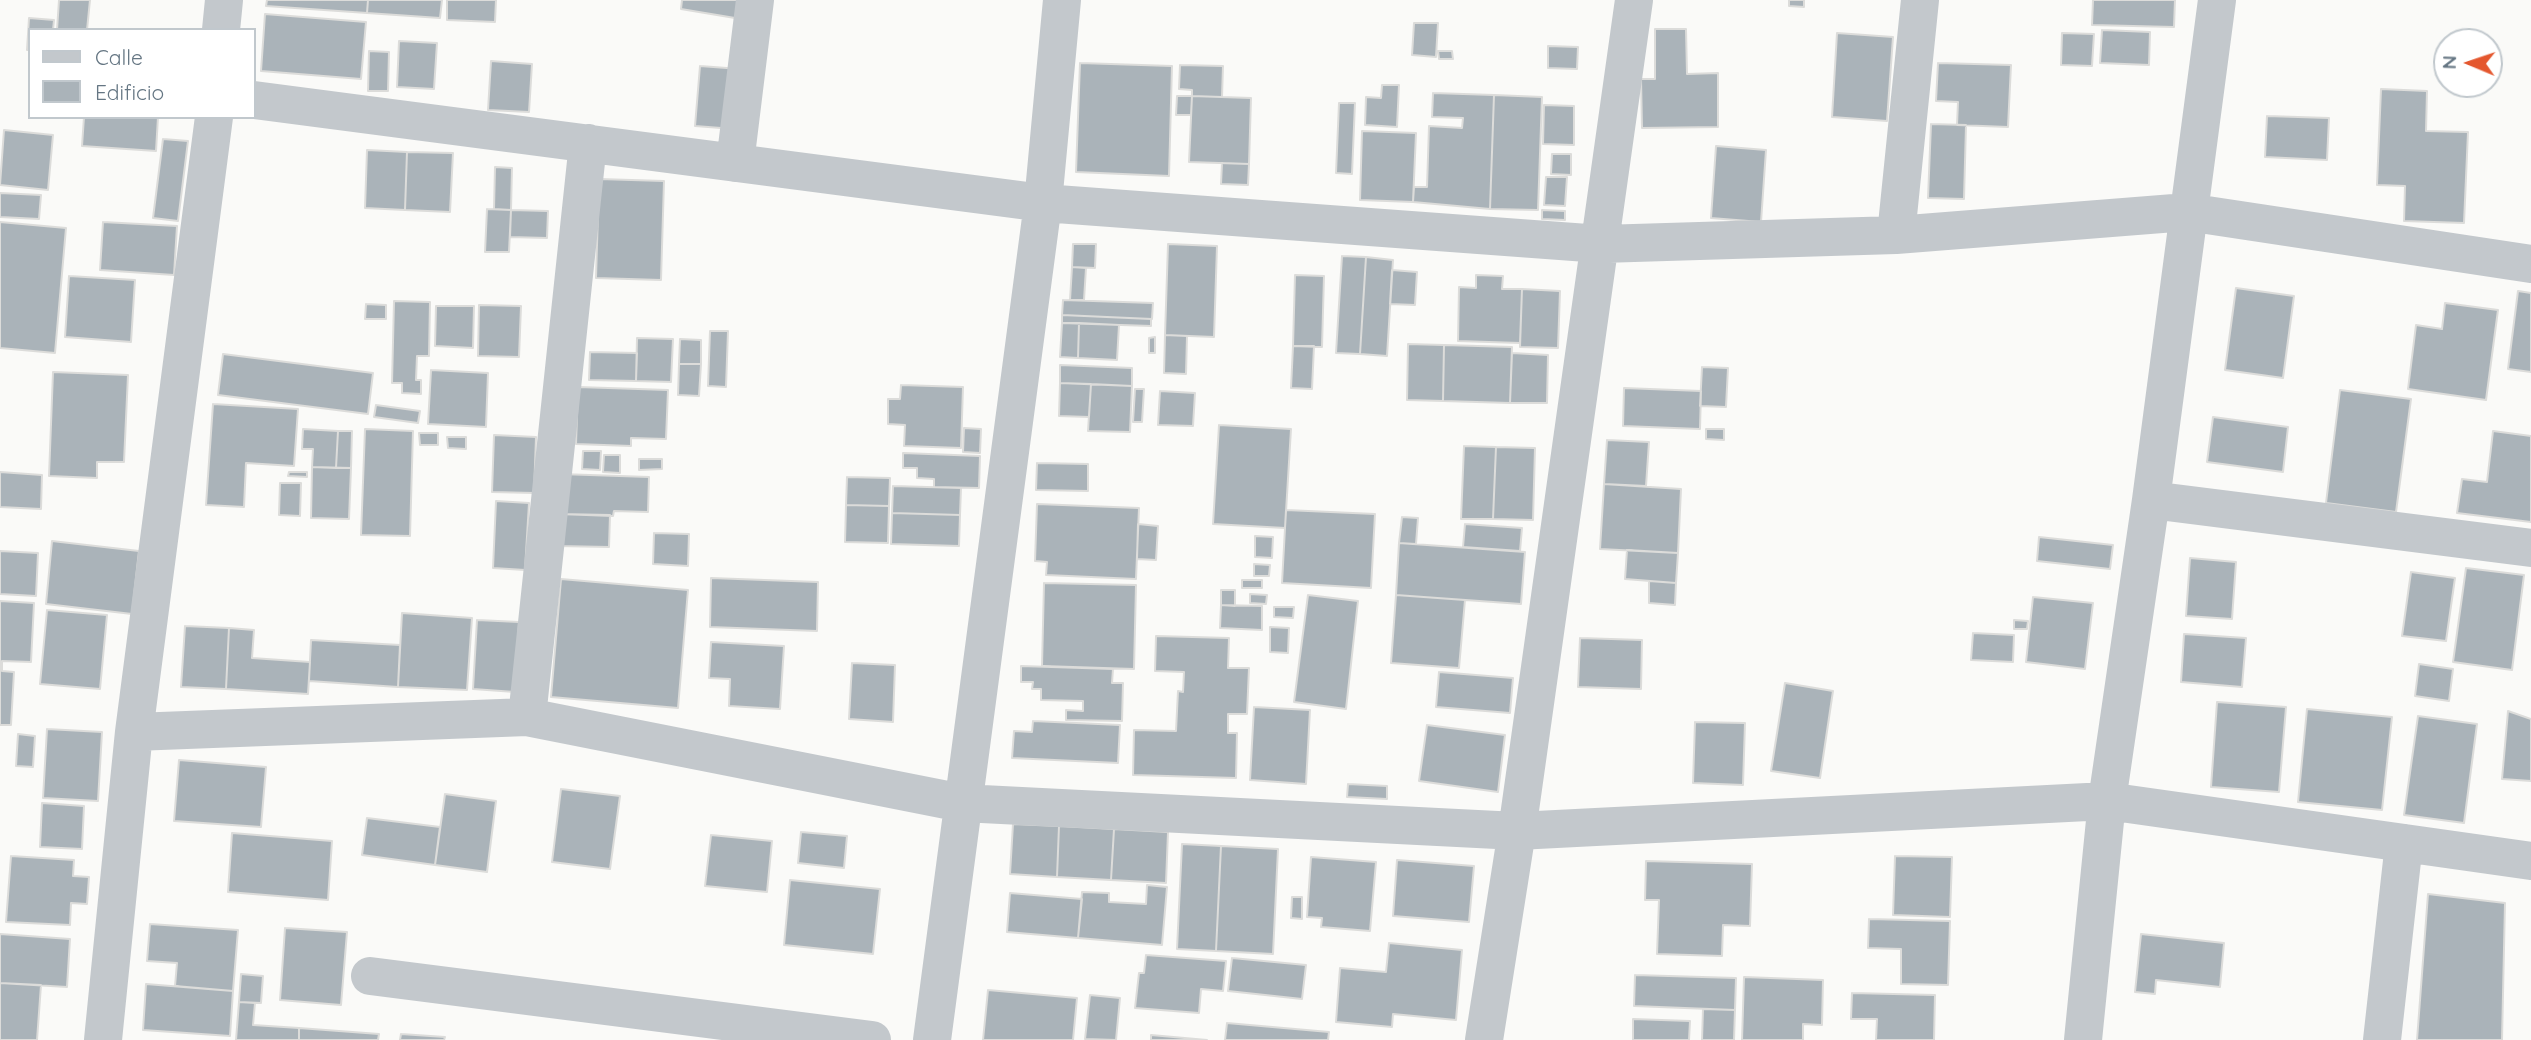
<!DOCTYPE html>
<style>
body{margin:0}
#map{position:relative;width:2531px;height:1040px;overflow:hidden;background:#fafaf8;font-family:Quicksand,sans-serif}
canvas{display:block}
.legend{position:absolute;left:28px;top:28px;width:228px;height:91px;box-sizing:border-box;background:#fff;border:2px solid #c1c8cd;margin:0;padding:9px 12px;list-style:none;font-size:21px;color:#657683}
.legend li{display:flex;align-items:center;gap:14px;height:35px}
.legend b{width:35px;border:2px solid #c1c8cd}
.north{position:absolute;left:2433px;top:28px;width:70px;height:70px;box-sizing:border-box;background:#fff;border:2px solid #c1c8cd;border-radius:50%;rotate:272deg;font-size:19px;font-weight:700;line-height:28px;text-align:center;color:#657683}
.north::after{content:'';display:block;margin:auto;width:24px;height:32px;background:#e4572e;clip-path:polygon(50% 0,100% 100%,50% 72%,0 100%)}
</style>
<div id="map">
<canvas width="2531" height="1040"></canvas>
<ul class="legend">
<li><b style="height:9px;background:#c3c8cc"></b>Calle</li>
<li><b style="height:19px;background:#aab3b9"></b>Edificio</li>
</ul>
<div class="north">N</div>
</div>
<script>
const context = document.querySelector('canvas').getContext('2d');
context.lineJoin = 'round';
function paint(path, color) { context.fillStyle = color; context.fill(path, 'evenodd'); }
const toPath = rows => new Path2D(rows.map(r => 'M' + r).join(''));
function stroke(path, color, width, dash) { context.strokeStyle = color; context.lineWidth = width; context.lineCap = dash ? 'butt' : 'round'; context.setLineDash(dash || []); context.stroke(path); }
const building = toPath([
 [59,0,90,0,87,30,57,30,59,0],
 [267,0,368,0,367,13,266,6,267,0],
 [368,0,442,0,440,18,367,13,368,0],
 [447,0,496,0,495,22,447,20,447,0],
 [682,0,751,0,747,20,681,9,682,0],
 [1789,0,1804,0,1804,7,1789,6,1789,0],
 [2093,0,2175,0,2174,27,2092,25,2093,0],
 [265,14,366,22,361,79,261,71,265,14],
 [29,18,54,20,53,30,30,30,30,50,27,50,29,18],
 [1414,23,1438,23,1436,57,1412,55,1414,23],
 [1655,29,1686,29,1687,74,1718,73,1718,127,1642,128,1641,79,1655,79,1655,29],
 [2102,30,2150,32,2149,65,2100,63,2102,30],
 [1837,33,1893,37,1887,121,1832,117,1837,33],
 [2062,33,2094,34,2092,66,2061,65,2062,33],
 [399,41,437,43,434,89,397,87,399,41],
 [1548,46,1578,47,1577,69,1548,68,1548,46],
 [369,51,389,52,388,91,368,91,369,51],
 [1438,51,1452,51,1453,59,1439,59,1438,51],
 [491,61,532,64,529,112,488,110,491,61],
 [1080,63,1172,66,1169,176,1076,172,1080,63],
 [1938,63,2011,65,2008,127,1957,125,1958,102,1936,101,1938,63],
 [1180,65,1223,66,1222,97,1192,96,1192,90,1179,89,1180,65],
 [700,66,740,69,734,129,695,126,700,66],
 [1382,85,1399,85,1397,127,1365,125,1366,97,1381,98,1382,85],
 [2381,89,2427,91,2426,131,2468,132,2464,223,2404,221,2405,186,2377,185,2381,89],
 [1433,93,1494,95,1490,209,1413,202,1414,187,1427,187,1429,126,1462,128,1463,118,1432,117,1433,93],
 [1494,95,1542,97,1538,210,1490,209,1494,95],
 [1177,96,1192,96,1191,115,1176,115,1177,96],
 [1192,96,1251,98,1249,164,1189,162,1192,96],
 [1339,103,1355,103,1352,174,1336,173,1339,103],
 [1544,105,1574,106,1574,145,1543,144,1544,105],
 [2267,116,2329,118,2327,160,2265,157,2267,116],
 [84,117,158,117,156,151,82,146,84,117],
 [1931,124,1966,125,1964,199,1928,198,1931,124],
 [4,130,53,135,48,190,0,185,4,130],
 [1362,131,1416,133,1413,202,1360,200,1362,131],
 [163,139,188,141,178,221,153,218,163,139],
 [1716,146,1766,150,1761,222,1711,218,1716,146],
 [367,150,407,152,405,210,365,208,367,150],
 [407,152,453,153,450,212,405,210,407,152],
 [1552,154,1571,154,1571,175,1551,174,1552,154],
 [1222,163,1249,164,1248,185,1221,184,1222,163],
 [495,167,512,168,511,210,494,209,495,167],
 [1546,177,1567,177,1565,206,1544,205,1546,177],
 [599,179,664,181,661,280,596,278,599,179],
 [0,193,41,195,39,219,0,217,0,193],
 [487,209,511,210,509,252,485,252,487,209],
 [511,210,548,211,547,238,510,237,511,210],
 [1542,210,1565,211,1565,220,1542,219,1542,210],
 [0,222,66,228,55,353,0,348,0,222],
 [103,222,177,226,174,275,100,270,103,222],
 [1073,244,1096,244,1095,268,1072,267,1073,244],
 [1168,244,1217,246,1214,337,1165,335,1168,244],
 [1342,256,1366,257,1360,354,1336,353,1342,256],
 [1366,257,1393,260,1387,356,1360,354,1366,257],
 [1072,267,1086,268,1084,300,1070,300,1072,267],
 [1392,270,1417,272,1415,305,1390,304,1392,270],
 [1295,275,1324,276,1322,347,1293,346,1295,275],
 [1476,275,1503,276,1502,289,1522,289,1520,343,1458,341,1459,287,1476,288,1476,275],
 [69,276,135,280,131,342,65,337,69,276],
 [2236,288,2294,296,2283,378,2225,370,2236,288],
 [1522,289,1560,291,1558,348,1520,347,1522,289],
 [2518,291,2531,293,2531,372,2508,369,2518,291],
 [1063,300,1153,303,1152,319,1062,315,1063,300],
 [394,301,430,302,429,356,417,356,416,380,421,380,421,394,402,393,402,383,392,383,394,301],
 [2445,303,2498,310,2486,400,2408,389,2416,325,2442,329,2445,303],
 [366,304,386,305,386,319,365,319,366,304],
 [479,305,521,306,519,357,478,356,479,305],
 [436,306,474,306,473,348,435,346,436,306],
 [1062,315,1151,319,1151,326,1062,323,1062,315],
 [1062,323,1079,323,1078,358,1060,357,1062,323],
 [1079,323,1119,325,1117,360,1078,358,1079,323],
 [710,331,728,331,726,387,708,386,710,331],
 [1165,335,1187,336,1186,374,1164,373,1165,335],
 [1155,337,1155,353,1149,353,1149,338,1155,337],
 [637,338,673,339,671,382,636,381,637,338],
 [680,339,701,340,701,364,679,364,680,339],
 [1408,344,1444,345,1443,401,1407,400,1408,344],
 [1444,345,1512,347,1510,403,1443,401,1444,345],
 [1293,346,1314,346,1312,389,1291,388,1293,346],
 [590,352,637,353,636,381,589,380,590,352],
 [1512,353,1548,355,1547,403,1510,403,1512,353],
 [223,354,373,373,368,414,218,395,223,354],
 [679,364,701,364,699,396,678,395,679,364],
 [1060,365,1132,368,1132,386,1060,383,1060,365],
 [1702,367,1728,368,1726,407,1700,406,1702,367],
 [431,370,488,373,486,427,428,424,431,370],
 [53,372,128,375,124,462,97,462,97,478,49,476,53,372],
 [1060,383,1091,384,1089,417,1059,416,1060,383],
 [1091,384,1132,386,1130,432,1088,431,1091,384],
 [901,385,963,387,961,448,904,446,905,425,888,424,888,399,900,399,901,385],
 [578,387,668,390,666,439,631,438,631,446,576,444,578,387],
 [1624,388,1701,391,1700,429,1623,426,1624,388],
 [1135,389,1144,389,1142,422,1133,422,1135,389],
 [2340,390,2411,399,2396,512,2326,503,2340,390],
 [1160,391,1195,393,1193,426,1158,425,1160,391],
 [213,404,298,409,294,466,246,463,244,507,206,505,213,404],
 [376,405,420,411,418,423,374,417,376,405],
 [2213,417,2288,427,2283,472,2207,462,2213,417],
 [1219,425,1291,429,1285,528,1213,524,1219,425],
 [964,428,981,429,980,453,963,452,964,428],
 [303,429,338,431,336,468,312,467,313,449,302,449,303,429],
 [365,429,413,431,410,536,361,535,365,429],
 [1706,429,1724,429,1724,440,1706,439,1706,429],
 [338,431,352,431,351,468,336,468,338,431],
 [2493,431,2531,436,2531,522,2457,513,2462,479,2487,482,2493,431],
 [419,433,438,433,438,445,420,445,419,433],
 [494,435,536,437,534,493,492,492,494,435],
 [447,437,466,437,466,449,448,448,447,437],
 [1607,440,1649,442,1646,486,1604,484,1607,440],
 [1464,446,1496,447,1493,519,1461,519,1464,446],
 [1496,447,1535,448,1533,520,1493,519,1496,447],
 [583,451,601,451,600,470,582,469,583,451],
 [903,453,980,456,979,488,934,487,934,479,917,478,917,468,903,468,903,453],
 [604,455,620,455,620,473,603,472,604,455],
 [639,459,662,459,662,469,639,470,639,459],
 [1037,463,1088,464,1088,491,1036,490,1037,463],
 [312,467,351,468,349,519,311,518,312,467],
 [0,472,42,475,41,509,0,507,0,472],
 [289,472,307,472,307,477,288,476,289,472],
 [560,474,649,477,648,512,614,511,613,516,559,514,560,474],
 [847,477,890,478,889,506,846,505,847,477],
 [280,483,301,483,300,516,279,515,280,483],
 [1604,484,1681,489,1678,553,1600,549,1604,484],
 [893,486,961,488,960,515,892,513,893,486],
 [496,501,529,503,525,570,493,568,496,501],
 [1037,504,1139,508,1136,579,1046,575,1047,562,1035,561,1037,504],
 [846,505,889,506,888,543,845,542,846,505],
 [1286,510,1375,514,1371,588,1282,583,1286,510],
 [892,513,960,515,959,546,891,544,892,513],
 [559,514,610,515,609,547,558,546,559,514],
 [1402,517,1418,518,1416,544,1399,543,1402,517],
 [1138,524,1158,526,1156,560,1137,559,1138,524],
 [1465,524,1522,528,1520,551,1463,547,1465,524],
 [654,533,689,534,688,566,653,564,654,533],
 [1255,536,1273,537,1272,558,1255,557,1255,536],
 [2039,537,2113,545,2110,569,2037,561,2039,537],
 [52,541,139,551,132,614,46,604,52,541],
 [1399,543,1525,552,1521,604,1396,595,1399,543],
 [1627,550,1678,553,1676,583,1625,579,1627,550],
 [0,551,38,553,36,596,0,594,0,551],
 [2190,558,2236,562,2232,619,2186,616,2190,558],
 [1254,564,1270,565,1269,576,1254,576,1254,564],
 [2466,568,2524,575,2512,670,2453,662,2466,568],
 [2411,572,2455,578,2446,641,2402,636,2411,572],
 [711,578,818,582,817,631,710,627,711,578],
 [561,579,688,590,678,708,551,697,561,579],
 [1242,580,1262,580,1262,588,1242,588,1242,580],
 [1649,581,1676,583,1675,605,1649,603,1649,581],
 [1044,583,1136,585,1134,669,1042,666,1044,583],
 [1221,590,1235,590,1235,606,1221,605,1221,590],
 [1250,594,1267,595,1266,604,1250,603,1250,594],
 [1308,595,1358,601,1346,709,1294,702,1308,595],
 [1396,595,1465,600,1459,668,1391,663,1396,595],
 [2033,597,2093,603,2085,669,2026,662,2033,597],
 [0,601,34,603,31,662,2,661,2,671,14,672,11,725,0,725,0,601],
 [1221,605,1262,606,1262,630,1220,628,1221,605],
 [1274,607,1294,607,1293,618,1274,617,1274,607],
 [47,610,107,615,100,689,40,684,47,610],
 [402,613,472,618,467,690,398,687,402,613],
 [477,620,519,622,515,692,473,689,477,620],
 [2014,620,2028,621,2027,629,2014,629,2014,620],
 [185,626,229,628,226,689,181,687,185,626],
 [1270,627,1289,628,1288,653,1270,652,1270,627],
 [229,628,254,630,252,658,310,662,308,694,226,689,229,628],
 [1973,633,2014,635,2013,662,1971,660,1973,633],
 [2184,634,2246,638,2242,687,2181,682,2184,634],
 [1156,636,1229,638,1228,668,1249,668,1247,714,1228,714,1228,733,1237,733,1236,778,1133,775,1134,730,1176,731,1178,691,1183,692,1184,672,1155,671,1156,636],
 [1580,638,1642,640,1641,689,1578,687,1580,638],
 [311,640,400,645,398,687,309,681,311,640],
 [711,642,784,646,780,709,729,706,730,679,709,678,711,642],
 [852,663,895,665,893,722,849,719,852,663],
 [2419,664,2453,669,2449,701,2415,696,2419,664],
 [1021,666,1113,669,1112,683,1123,683,1122,721,1066,720,1066,710,1083,711,1083,701,1041,700,1041,689,1032,689,1033,682,1021,682,1021,666],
 [1439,672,1513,678,1510,713,1436,707,1439,672],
 [1785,683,1833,691,1820,778,1771,771,1785,683],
 [2217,702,2286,707,2279,792,2211,787,2217,702],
 [1254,707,1310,710,1306,784,1250,780,1254,707],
 [2307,709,2392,717,2382,810,2298,802,2307,709],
 [2508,711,2531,719,2531,781,2502,779,2508,711],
 [2418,716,2477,724,2464,823,2404,815,2418,716],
 [1033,721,1120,725,1118,763,1012,758,1014,731,1032,732,1033,721],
 [1695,722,1745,723,1743,785,1693,783,1695,722],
 [1427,725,1505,735,1498,792,1419,781,1427,725],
 [47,729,102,732,98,801,43,798,47,729],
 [18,734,35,736,33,767,16,766,18,734],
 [179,760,266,767,261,827,174,821,179,760],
 [1348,784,1387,786,1387,799,1347,797,1348,784],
 [561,789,620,796,610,869,552,862,561,789],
 [445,794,496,801,487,872,435,865,445,794],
 [42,803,84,806,82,849,40,847,42,803],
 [367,818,440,827,435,865,362,855,367,818],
 [1013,824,1059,826,1057,877,1010,874,1013,824],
 [1059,826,1114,829,1111,880,1057,877,1059,826],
 [1114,829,1168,832,1166,883,1111,880,1114,829],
 [801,832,847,836,844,868,798,863,801,832],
 [232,833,332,841,328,900,228,892,232,833],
 [711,835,772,841,767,892,705,886,711,835],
 [1182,844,1221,846,1216,951,1177,949,1182,844],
 [1221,846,1278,849,1273,954,1216,951,1221,846],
 [11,856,74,860,73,876,89,877,87,904,71,903,70,925,6,922,11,856],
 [1895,856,1952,857,1950,917,1893,915,1895,856],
 [1311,857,1376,862,1370,931,1321,927,1322,918,1307,917,1311,857],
 [1397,860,1474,866,1469,922,1393,916,1397,860],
 [1646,861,1752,864,1750,926,1723,925,1722,956,1657,954,1659,900,1645,900,1646,861],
 [790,880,880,889,873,954,784,945,790,880],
 [1147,885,1167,887,1162,945,1078,938,1082,892,1109,893,1109,902,1146,904,1147,885],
 [1010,893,1082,899,1078,938,1007,932,1010,893],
 [2428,894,2505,903,2502,1040,2417,1040,2428,894],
 [1292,897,1302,897,1302,919,1291,918,1292,897],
 [1869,919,1950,921,1948,985,1901,984,1901,949,1868,948,1869,919],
 [150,924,238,930,233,991,175,986,177,963,147,961,150,924],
 [285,928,347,932,341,1005,280,1000,285,928],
 [0,934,70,939,67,987,0,983,0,934],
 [2141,934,2224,943,2220,987,2156,980,2155,994,2135,992,2141,934],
 [1389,943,1462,950,1456,1020,1393,1014,1392,1027,1336,1022,1340,968,1386,972,1389,943],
 [1146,955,1226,961,1223,991,1201,989,1199,1013,1135,1008,1139,973,1144,973,1146,955],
 [1232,958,1306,965,1302,999,1228,991,1232,958],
 [241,974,263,976,261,1003,239,1002,241,974],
 [1635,975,1736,978,1735,1010,1634,1006,1635,975],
 [1744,977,1823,980,1822,1025,1803,1024,1803,1040,1742,1040,1744,977],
 [0,983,41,985,37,1040,0,1040,0,983],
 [146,984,233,991,230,1036,143,1030,146,984],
 [988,990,1077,998,1073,1040,983,1040,988,990],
 [1852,993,1935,995,1934,1040,1876,1040,1877,1019,1851,1019,1852,993],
 [1090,995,1120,998,1116,1040,1085,1039,1090,995],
 [239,1002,255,1003,253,1025,299,1028,299,1040,236,1040,239,1002],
 [1703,1009,1735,1010,1734,1040,1702,1040,1703,1009],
 [1633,1019,1690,1021,1689,1040,1633,1040,1633,1019],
 [1227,1023,1329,1032,1328,1040,1225,1040,1227,1023],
 [299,1028,379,1034,378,1040,299,1040,299,1028],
 [401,1034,445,1037,444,1040,400,1040,401,1034],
 [1151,1035,1207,1040,1151,1040,1151,1035]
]);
paint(building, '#aab3b9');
stroke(building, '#dcdcda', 2);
stroke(toPath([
 [221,30,224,0],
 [254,100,1043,203,1601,244,1896,235,2187,212,2531,264],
 [735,163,755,0],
 [1896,235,1920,0],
 [2151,500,2531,548],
 [527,717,588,143],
 [134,732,527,717,962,803,1517,831,2107,801,2531,861],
 [370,976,872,1040],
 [103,1040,134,732,214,117],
 [932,1040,1043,203,1062,0],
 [1484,1040,1517,831,1634,0],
 [2083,1040,2107,801,2151,500,2217,0],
 [2382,1040,2404,843]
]), '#c3c8cc', 38);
</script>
